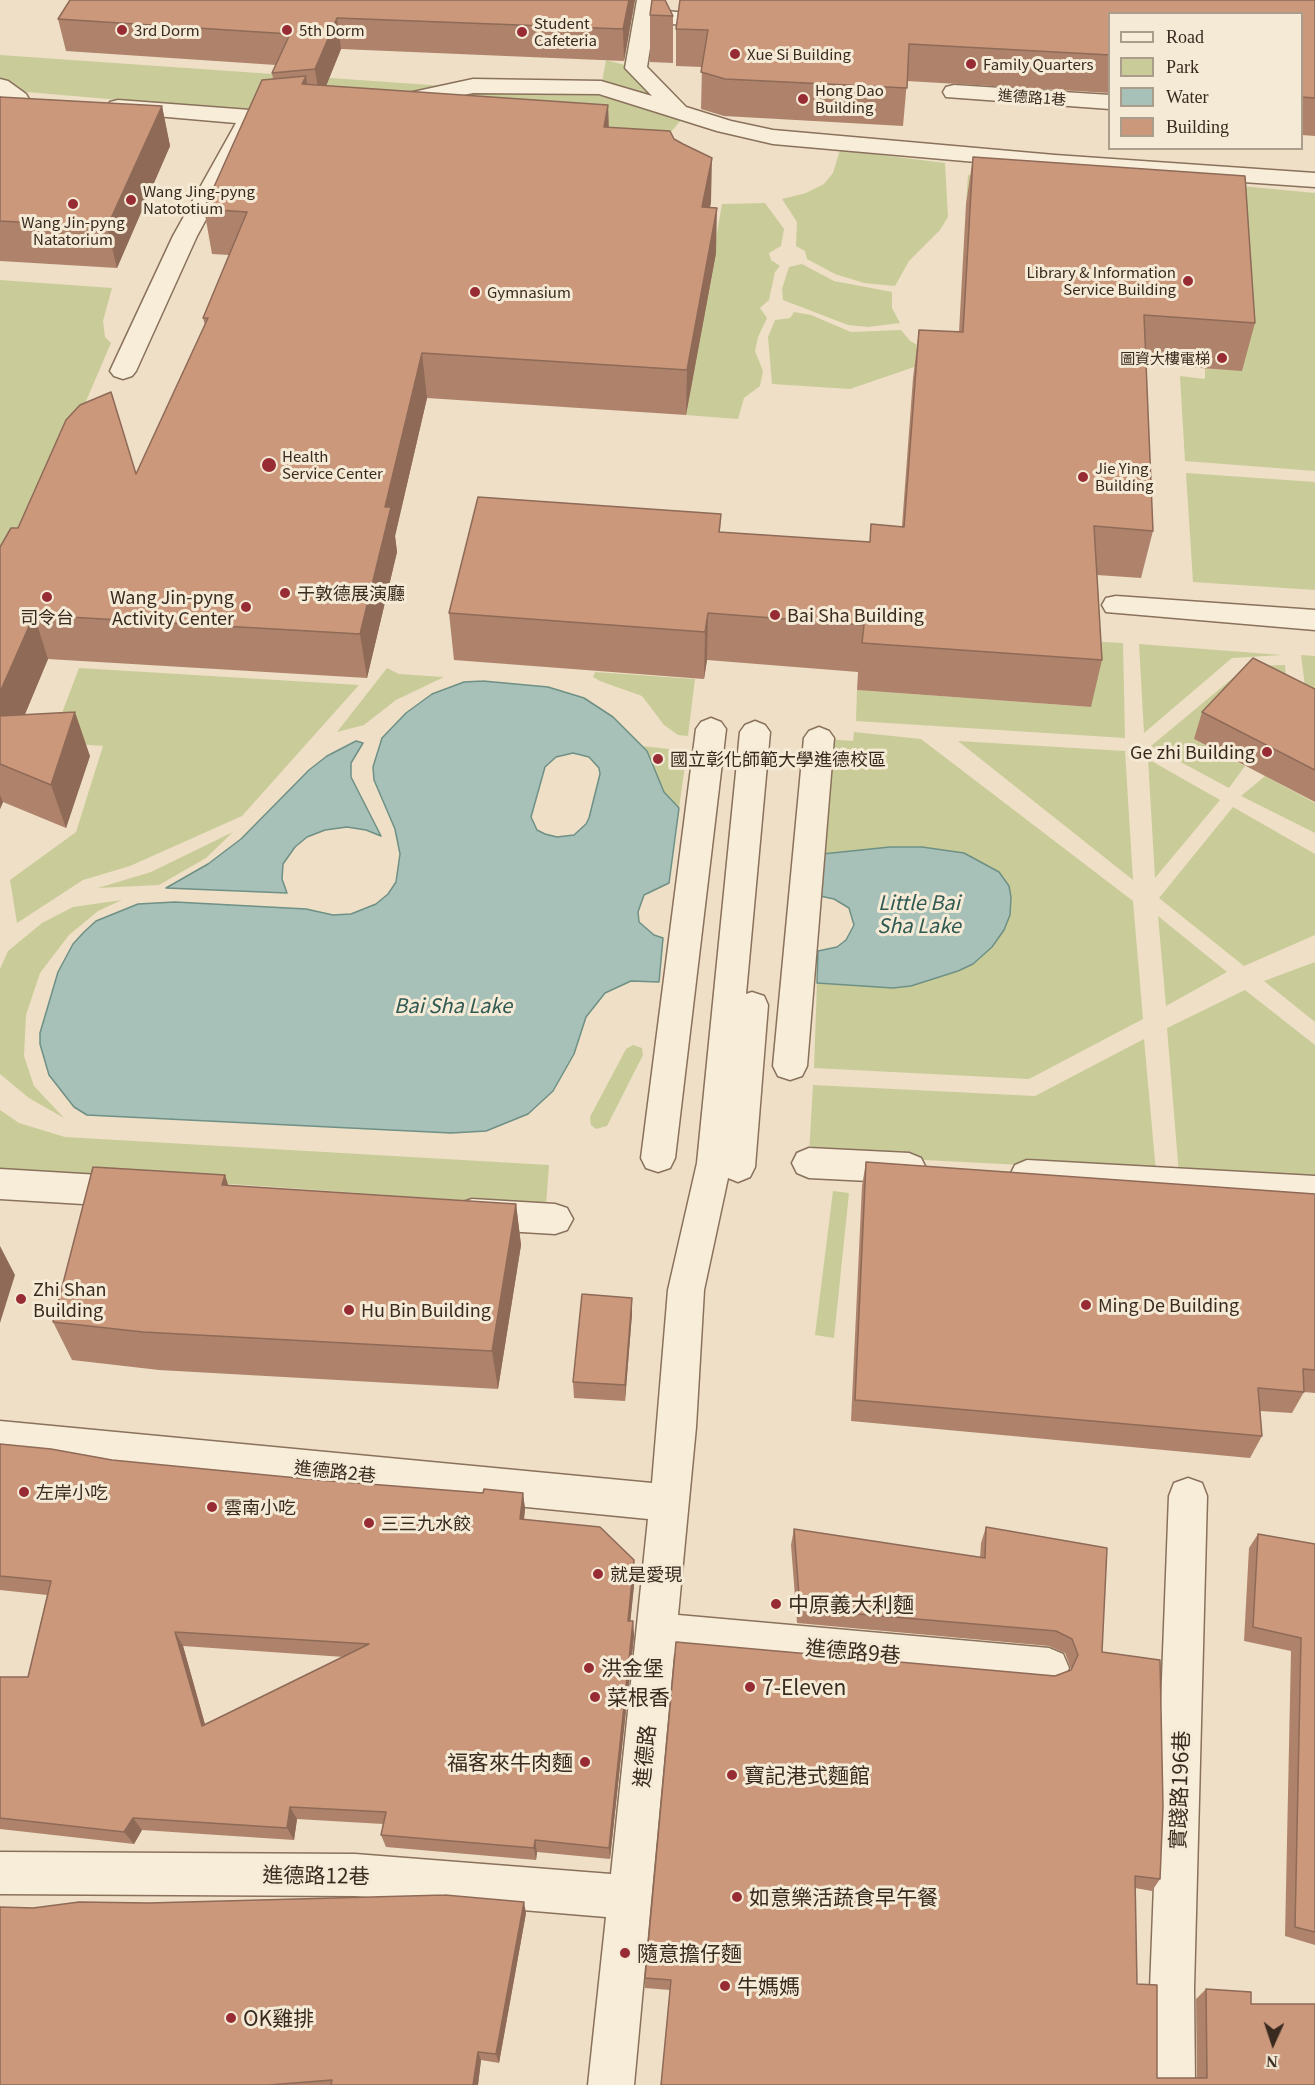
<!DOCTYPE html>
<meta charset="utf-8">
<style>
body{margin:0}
#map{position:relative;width:1315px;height:2085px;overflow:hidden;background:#eedfc6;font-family:Georgia,serif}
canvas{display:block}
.legend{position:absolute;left:1108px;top:12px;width:195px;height:138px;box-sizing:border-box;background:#f5ead5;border:2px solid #aa9d8c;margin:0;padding:8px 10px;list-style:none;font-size:18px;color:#392a1f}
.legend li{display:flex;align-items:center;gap:12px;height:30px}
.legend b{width:30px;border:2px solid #aa9d8c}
.north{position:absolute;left:1243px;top:2013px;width:60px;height:60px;-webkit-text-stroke:4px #f5ead5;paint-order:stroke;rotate:183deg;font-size:16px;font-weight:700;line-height:24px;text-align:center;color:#392a1f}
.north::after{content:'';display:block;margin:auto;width:21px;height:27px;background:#392a1f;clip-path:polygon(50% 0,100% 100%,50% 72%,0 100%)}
</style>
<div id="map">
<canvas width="1315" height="2085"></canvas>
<ul class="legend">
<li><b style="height:8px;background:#f8edd9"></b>Road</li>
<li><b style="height:16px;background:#c9cc99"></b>Park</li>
<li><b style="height:16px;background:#a7c1b8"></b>Water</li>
<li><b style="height:16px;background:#cb987c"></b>Building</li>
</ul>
<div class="north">N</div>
</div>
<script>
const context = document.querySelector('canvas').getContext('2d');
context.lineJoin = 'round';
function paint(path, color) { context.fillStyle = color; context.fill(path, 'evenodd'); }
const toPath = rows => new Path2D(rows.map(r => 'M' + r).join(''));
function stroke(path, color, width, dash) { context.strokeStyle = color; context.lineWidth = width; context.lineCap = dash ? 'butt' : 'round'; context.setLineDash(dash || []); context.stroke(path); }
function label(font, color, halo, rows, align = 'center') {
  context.font = font + ' Georgia,"Noto Sans TC",serif'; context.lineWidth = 6; context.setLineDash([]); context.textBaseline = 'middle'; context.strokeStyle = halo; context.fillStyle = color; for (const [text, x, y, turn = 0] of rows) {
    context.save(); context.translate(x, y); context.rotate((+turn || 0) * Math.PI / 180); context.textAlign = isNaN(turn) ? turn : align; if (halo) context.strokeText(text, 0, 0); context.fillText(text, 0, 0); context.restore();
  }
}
paint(toPath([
 [0,55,445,86,383,100,259,112,15,91,0,80],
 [606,60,636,68,678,111,601,88],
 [475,89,600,94,683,118,669,134,391,109],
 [840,150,945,163,948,217,940,230,909,261,895,286,864,283,835,274,807,259,805,251,796,246,797,222,782,199,806,193,824,184,833,173],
 [968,175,1231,197,1231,185,1315,193,1315,471,1185,461,1180,376,1205,379,1205,368,1242,370,966,204],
 [765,203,784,229,781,246,769,253,771,260,780,266,775,272,769,300,760,308,767,318,758,337,755,351,763,371,760,386,744,398,738,419,686,415,722,204],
 [802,264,834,281,892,292,892,308,900,323,868,327,848,325,783,300,782,289,789,267],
 [0,280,112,288,103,321,105,337,111,343,68,443,0,577],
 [794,312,811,315,851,332,901,330,910,341,923,348,923,364,850,389,772,384,768,337,775,320,790,318],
 [1186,473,1315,482,1315,590,1193,582],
 [1086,641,1123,643,1125,738,856,721,857,690,1091,707],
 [1139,644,1282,655,1232,658,1144,733],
 [1301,655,1315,656,1315,721,1309,718],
 [1285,665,1288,704,1194,739,1245,766,1229,788,1151,746,1240,672,1255,666],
 [79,668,359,685,242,816,130,866,83,880,17,923,10,880,76,832,103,746,51,742],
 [387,668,399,674,444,677,396,700,364,725,337,732],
 [595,672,695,679,688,736,678,735,664,725,642,696,600,681,593,677],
 [854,732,921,739,1133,901,1143,1019,1029,1079,814,1068,817,983,893,988,911,986,958,971,973,964,992,947,1004,930,1010,915,1011,897,964,853,922,847,822,854,828,739,853,741],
 [958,741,1125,751,1133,880],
 [642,746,687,751,679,808,664,792],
 [1148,759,1220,800,1155,878],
 [1265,776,1315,803,1315,833,1241,796],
 [1233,807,1315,854,1315,935,1244,966,1159,898],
 [233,832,206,858,159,885,98,888,151,872],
 [122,900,98,911,69,935,40,973,26,1015,24,1056,34,1086,64,1118,29,1098,0,1074,0,969,8,951,42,923,73,907],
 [1158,916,1227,972,1166,1006],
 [1315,962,1315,1022,1264,981],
 [1245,990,1315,1045,1315,1180,1179,1175,1167,1028],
 [1144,1039,1156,1172,809,1154,813,1085,1035,1096],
 [633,1045,642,1048,643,1055,607,1126,596,1129,591,1125,590,1117,626,1049],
 [0,1110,19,1123,65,1137,549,1165,546,1206,0,1168],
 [833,1191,849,1193,834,1338,815,1335]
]), '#c9cc99');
const water = toPath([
 [483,681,548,687,584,698,613,717,647,751,664,792,679,808,669,883,644,895,638,912,639,922,654,935,663,938,659,982,631,981,605,993,586,1017,574,1054,553,1091,528,1114,486,1131,451,1133,87,1115,74,1107,49,1075,40,1044,40,1033,58,972,73,944,84,932,96,921,138,904,175,902,306,909,333,915,351,914,376,904,388,894,396,882,400,854,395,829,374,780,373,767,382,738,406,713,432,694,464,682,483,681],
 [573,753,589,757,599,768,600,774,589,818,586,824,574,835,557,837,545,834,537,830,531,817,545,767,556,757,573,753],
 [356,741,363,743,351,763,351,777,381,836,366,830,347,827,325,830,307,837,295,847,283,864,282,879,287,893,166,888,208,864,241,839,309,770,327,756,356,741],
 [890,847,922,847,964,853,999,872,1009,886,1011,897,1010,915,1004,930,992,947,973,964,958,971,911,986,893,988,817,983,818,951,837,947,846,940,854,925,849,908,834,899,820,896,822,854,890,847]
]);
paint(water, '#a7c1b8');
stroke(water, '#6e9085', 1.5);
const minor = toPath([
 [637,0,657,0,656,10,728,17,731,21,728,25,721,27,654,23,647,67,686,107,731,121,773,130,1055,155,1315,173,1315,187,1055,169,773,144,717,131,599,94,473,93,393,110,385,108,382,103,385,98,473,79,601,81,652,96,625,68,637,0],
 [0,79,8,81,26,94,29,99,26,104,10,104,0,96,0,79],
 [954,85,1110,95,1110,109,946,97,943,92,946,87,954,85],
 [118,100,250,110,288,105,296,107,299,112,296,117,258,123,197,236,136,371,132,376,123,379,114,376,110,371,173,236,236,123,110,112,107,107,110,102,118,100],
 [1116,596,1315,610,1315,630,1106,612,1102,605,1106,598,1116,596],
 [711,718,721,722,726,729,675,1158,670,1168,658,1172,646,1168,641,1158,696,729,701,722,711,718],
 [755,721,765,725,770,732,746,994,752,992,764,996,768,1005,755,1167,750,1177,738,1182,728,1178,704,1290,696,1427,678,1615,1049,1648,1063,1654,1069,1668,1063,1682,1049,1688,674,1654,634,2085,588,2085,606,1917,355,1896,0,1894,0,1852,355,1854,611,1874,648,1519,0,1455,0,1421,652,1483,668,1290,697,1163,740,732,745,725,755,721],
 [819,727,829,731,834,738,807,1066,802,1076,790,1080,778,1076,773,1066,804,738,809,731,819,727],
 [809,1148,909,1153,921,1158,926,1168,921,1178,909,1183,809,1178,797,1173,792,1163,797,1153,809,1148],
 [1027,1160,1315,1176,1315,1206,1027,1190,1015,1185,1010,1175,1015,1165,1027,1160],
 [0,1169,133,1177,145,1182,150,1192,145,1202,133,1207,0,1199,0,1169],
 [472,1199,555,1204,567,1208,573,1219,567,1230,555,1234,472,1229,460,1225,454,1214,460,1203,472,1199],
 [1188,1478,1202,1483,1207,1496,1194,1989,1195,2085,1149,2085,1150,1989,1169,1496,1174,1483,1188,1478]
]);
stroke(minor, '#89715c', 3);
paint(minor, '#f8edd9');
paint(toPath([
 [635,0,624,61,341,49,326,86,608,105,609,127,711,202,710,207,716,253,686,415,427,398,395,536,397,552,367,678,48,659,25,714,90,756,66,828,3,802,0,809,0,547,18,528,136,474,205,325,203,318,229,255,212,254,204,209,273,79,272,73,276,65,66,51,58,19],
 [1315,0,1315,136,1302,135,1302,14,1110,14,1110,93,907,81,903,126,724,116,701,109,702,67,676,66,676,29],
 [650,15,673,16,673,63,650,62],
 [0,97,162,106,170,146,117,268,0,261],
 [973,157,1255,323,1242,371,1146,364,1153,531,1141,578,1097,575,1102,660,1091,707,857,690,858,672,707,660,704,679,454,660,449,613,721,514,720,532,869,542,902,526,913,378,919,330,959,332,966,204],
 [1315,689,1315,802,1194,739,1202,712],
 [866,1162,1315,1194,1315,1393,1304,1392,1292,1413,1260,1411,1262,1436,1250,1458,851,1421,862,1186],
 [225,1175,228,1186,516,1204,521,1245,498,1389,159,1370,72,1360,53,1322],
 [632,1314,625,1401,574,1398,573,1382],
 [0,1444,112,1460,318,1480,483,1493,523,1493,525,1509,524,1520,634,1560,635,1576,630,1621,633,1621,634,1636,610,1859,537,1852,536,1860,386,1847,381,1835,383,1824,297,1819,294,1840,142,1830,134,1844,0,1829,0,1677,28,1677,47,1595,0,1590],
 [183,1646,344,1657,205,1724],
 [986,1527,1102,1652,1160,1879,1152,1891,1135,1888,1137,1984,1157,2078,1197,2078,1196,1999,1206,1989,1251,2004,1315,2085,661,2085,670,1990,645,1988,645,1978,1055,1676,1071,1670,1071,1669,1065,1653,1049,1646,797,1623,791,1545,794,1529,980,1558,981,1543],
 [1258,1534,1315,1544,1315,1945,1285,1936,1291,1651,1244,1641,1249,1548],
 [33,1908,526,1913,499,2063,481,2060,478,2085,0,2085]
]), '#af836b');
paint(toPath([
 [629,0,635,0,624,61,623,29],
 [337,18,341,49,320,101,315,69],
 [306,76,312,121,302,84],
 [608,105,609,150,604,127],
 [162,106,170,146,117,268,107,227],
 [712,158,711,202,701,252,702,207],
 [717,208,716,253,686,415,687,370],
 [422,353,427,398,395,536,397,552,367,678,360,634,385,507],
 [708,613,707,660,704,679,705,632],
 [34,615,48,659,6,760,0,745,0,692],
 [75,712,90,756,66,828,51,785],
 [0,795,3,802,0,809],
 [225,1175,238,1216,222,1185],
 [516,1204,521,1245,498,1389,492,1351],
 [0,1246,15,1275,0,1323],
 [632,1298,632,1314,625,1401,625,1385],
 [523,1493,525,1509,522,1535,520,1519],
 [634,1560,635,1576,629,1635,628,1621],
 [633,1621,634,1636,610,1859,609,1848],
 [175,1632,183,1646,209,1739,202,1726],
 [290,1807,297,1819,294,1840,287,1828],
 [133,1818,142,1830,134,1844,124,1832],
 [535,1840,537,1852,536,1860,534,1848],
 [524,1902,526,1913,499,2063,496,2054],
 [478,2052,481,2060,478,2085,473,2085]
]), '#8e6a57');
const building = toPath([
 [70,0,629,0,623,29,337,18,315,69,272,73,290,34,58,19,70,0],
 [652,0,665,0,673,16,650,15,652,0],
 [680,0,1315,0,1315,98,1302,97,1302,14,1110,14,1110,55,909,44,907,88,725,79,701,72,708,30,676,29,680,0],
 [306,76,302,84,608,105,604,127,670,131,674,139,683,144,712,158,702,207,717,208,687,370,422,353,385,507,391,507,360,634,34,615,0,692,0,547,11,528,18,528,66,420,80,405,111,392,136,474,208,318,203,318,247,212,204,209,262,80,306,76],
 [0,97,162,106,107,227,0,221,0,97],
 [973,157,1245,176,1255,323,1144,315,1153,531,1094,526,1102,660,862,643,864,625,708,613,705,632,449,613,478,497,721,514,719,532,870,542,871,524,904,527,919,330,963,332,973,157],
 [1253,658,1315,689,1315,770,1202,712,1253,658],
 [75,712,51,785,0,764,0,716,75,712],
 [866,1162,1315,1194,1315,1370,1303,1369,1304,1392,1258,1388,1262,1436,855,1400,866,1162],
 [93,1167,225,1175,222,1185,516,1204,492,1351,143,1332,53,1322,93,1167],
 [582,1294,632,1298,625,1385,573,1382,582,1294],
 [0,1444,51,1449,112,1460,318,1480,483,1493,484,1489,523,1493,520,1519,600,1527,634,1560,628,1621,633,1621,609,1848,535,1840,534,1848,381,1835,386,1812,290,1807,287,1828,133,1818,124,1832,0,1818,0,1677,28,1677,51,1581,0,1576,0,1444],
 [175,1632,369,1644,202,1726,175,1632],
 [986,1527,1107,1548,1102,1652,1160,1660,1163,1807,1160,1879,1135,1876,1137,1984,1157,1985,1157,2078,1207,2078,1206,1989,1251,1992,1251,2004,1315,2004,1315,2085,661,2085,671,1980,645,1978,676,1642,1055,1676,1071,1670,1078,1655,1072,1639,1056,1631,800,1609,794,1529,985,1558,986,1527],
 [1258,1534,1315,1544,1315,1932,1295,1927,1301,1638,1253,1627,1258,1534],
 [445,1895,524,1902,496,2054,478,2052,473,2085,331,2085,332,2080,269,2085,0,2085,0,1907,33,1908,79,1902,149,1903,445,1895]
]);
paint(building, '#cb987c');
stroke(building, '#8e6a57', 1.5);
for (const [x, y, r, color] of [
 [122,30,6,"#972c34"],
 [287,30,6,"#972c34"],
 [522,32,6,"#972c34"],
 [735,54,6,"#972c34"],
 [971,64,6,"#972c34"],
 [803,99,6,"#972c34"],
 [131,200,6,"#972c34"],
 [73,204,6,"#972c34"],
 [1188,281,6,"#972c34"],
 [475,292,6,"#972c34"],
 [1222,358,6,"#972c34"],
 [269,465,8,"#972c34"],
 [1083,477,6,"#972c34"],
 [285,593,6,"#972c34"],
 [47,597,6,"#972c34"],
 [246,607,6,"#972c34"],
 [775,615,6,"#972c34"],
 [1267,752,6,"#972c34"],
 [658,759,6,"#972c34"],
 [21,1299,6,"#972c34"],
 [1086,1305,6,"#972c34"],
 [349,1310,6,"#972c34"],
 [24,1492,6,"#972c34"],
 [212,1507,6,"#972c34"],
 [369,1523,6,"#972c34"],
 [598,1574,6,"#972c34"],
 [776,1604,6,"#972c34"],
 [589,1668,6,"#972c34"],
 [750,1687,6,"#972c34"],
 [595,1697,6,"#972c34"],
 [585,1762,6,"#972c34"],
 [732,1775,6,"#972c34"],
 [737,1897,6,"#972c34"],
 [625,1953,6,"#972c34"],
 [725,1986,6,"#972c34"],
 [231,2018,6,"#972c34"]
]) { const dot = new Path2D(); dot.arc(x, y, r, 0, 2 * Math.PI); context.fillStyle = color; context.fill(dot); stroke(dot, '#f5ead5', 2); }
label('15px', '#392a1f', '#f5ead5', [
 ["Student",534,23],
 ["Cafeteria",534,40],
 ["3rd Dorm",134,30],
 ["5th Dorm",299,30],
 ["Xue Si Building",747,54],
 ["Family Quarters",983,64],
 ["Hong Dao",815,90],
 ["Building",815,107],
 ["Wang Jing-pyng",143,191],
 ["Natototium",143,208],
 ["Wang Jin-pyng",73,222,"center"],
 ["Natatorium",73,239,"center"],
 ["Library & Information",1176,272,"right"],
 ["Service Building",1176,289,"right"],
 ["Gymnasium",487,292],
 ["圖資大樓電梯",1210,358,"right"],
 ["Health",282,456],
 ["Service Center",282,473],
 ["Jie Ying",1095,468],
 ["Building",1095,485]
], 'left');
label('15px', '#392a1f', '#f5ead5', [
 ["進德路1巷",1032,97,4]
]);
label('18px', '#392a1f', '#f5ead5', [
 ["于敦德展演廳",297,593],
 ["Wang Jin-pyng",234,597,"right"],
 ["Activity Center",234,618,"right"],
 ["Bai Sha Building",787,615],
 ["司令台",47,617,"center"],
 ["Ge zhi Building",1255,752,"right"],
 ["國立彰化師範大學進德校區",670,759],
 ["Zhi Shan",33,1289],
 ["Building",33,1310],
 ["Ming De Building",1098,1305],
 ["Hu Bin Building",361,1310],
 ["左岸小吃",36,1492],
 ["雲南小吃",224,1507],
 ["三三九水餃",381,1523],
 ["就是愛現",610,1574]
], 'left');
label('18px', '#392a1f', '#f5ead5', [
 ["進德路2巷",335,1471,6]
]);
label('italic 20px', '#2f5953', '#f5ead5', [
 ["Little Bai",919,902],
 ["Sha Lake",919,925],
 ["Bai Sha Lake",453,1005]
]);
label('21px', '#392a1f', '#f5ead5', [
 ["中原義大利麵",788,1604],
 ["洪金堡",601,1668],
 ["7-Eleven",762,1687],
 ["菜根香",607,1697],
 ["福客來牛肉麵",573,1762,"right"],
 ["寶記港式麵館",744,1775],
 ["如意樂活蔬食早午餐",749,1897],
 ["隨意擔仔麵",637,1953],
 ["牛媽媽",737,1986],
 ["OK雞排",243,2018]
], 'left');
label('21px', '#392a1f', '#f5ead5', [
 ["進德路9巷",853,1651,5],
 ["進德路",644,1756,-84],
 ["實踐路196巷",1179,1790,-88],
 ["進德路12巷",316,1875,1]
]);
</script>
